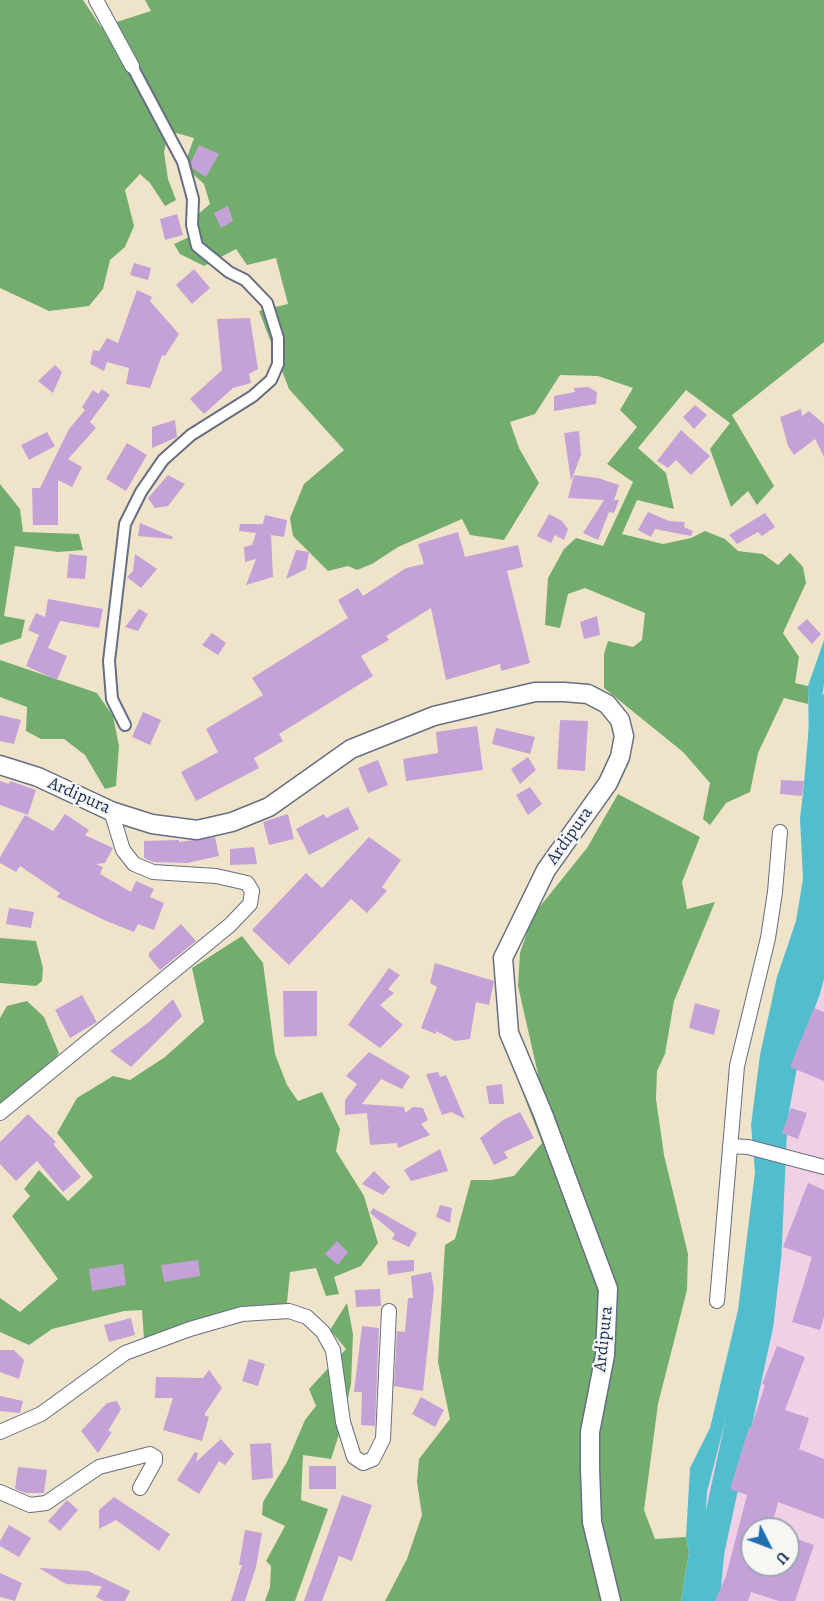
<!DOCTYPE html>
<style>
body{margin:0}
#map{position:relative;width:824px;height:1601px;overflow:hidden;background:#efe4c9;font-family:Alegreya,serif}
canvas{display:block}
.north{position:absolute;left:740px;top:1517px;width:60px;height:60px;box-sizing:border-box;background:#f6f6f2;border:2px solid #9ea6b7;border-radius:50%;rotate:132deg;font-size:16px;font-weight:700;line-height:24px;text-align:center;color:#1b2f5e}
.north::after{content:'';display:block;margin:auto;width:21px;height:27px;background:#1f6fb2;clip-path:polygon(50% 0,100% 100%,50% 72%,0 100%)}
</style>
<div id="map">
<canvas width="824" height="1601"></canvas>
<div class="north">U</div>
</div>
<script>
const context = document.querySelector('canvas').getContext('2d');
context.lineJoin = 'round';
function paint(path, color) { context.fillStyle = color; context.fill(path, 'evenodd'); }
const toPath = rows => new Path2D(rows.map(r => 'M' + r).join(''));
function stroke(path, color, width, dash) { context.strokeStyle = color; context.lineWidth = width; context.lineCap = dash ? 'butt' : 'round'; context.setLineDash(dash || []); context.stroke(path); }
function label(font, color, halo, rows, align = 'center') {
  context.font = font + ' Alegreya,serif'; context.lineWidth = 4.5; context.setLineDash([]); context.textBaseline = 'middle'; context.strokeStyle = halo; context.fillStyle = color; for (const [text, x, y, turn = 0] of rows) {
    context.save(); context.translate(x, y); context.rotate((+turn || 0) * Math.PI / 180); context.textAlign = isNaN(turn) ? turn : align; if (halo) context.strokeText(text, 0, 0); context.fillText(text, 0, 0); context.restore();
  }
}
paint(toPath([
 [824,684,824,1601,700,1601,707,1492,767,1259,771,1194,772,1098,817,878,812,821,817,732],
 [752,1529,788,1529,788,1565,752,1565]
]), '#efd0e5');
paint(toPath([
 [0,0,83,0,101,27,151,11,145,0,824,0,824,342,732,415,774,486,757,505,748,491,731,507,710,449,730,423,686,390,638,448,666,473,674,509,637,500,622,534,663,544,691,538,705,531,725,539,738,551,763,554,778,565,790,553,803,567,806,583,783,633,799,657,795,683,808,686,808,704,784,698,758,753,750,792,726,803,710,825,703,819,710,783,683,752,604,688,604,654,608,641,633,647,642,640,645,613,585,588,568,594,560,628,545,625,548,578,564,549,576,538,603,546,633,482,607,464,637,427,620,410,633,388,598,376,560,375,535,414,510,422,519,448,539,483,504,540,470,535,462,519,398,547,372,564,357,570,348,566,328,571,293,536,290,518,304,484,344,450,289,389,259,311,288,304,276,258,247,265,236,249,204,266,180,254,174,244,198,233,196,216,210,204,204,184,184,166,194,138,169,131,164,152,168,179,176,200,165,206,150,183,140,174,125,190,134,226,125,247,110,260,103,289,89,306,49,311,0,288],
 [0,484,20,509,23,532,79,534,83,550,58,552,15,546,4,616,25,620,21,638,0,645],
 [0,660,97,693,113,716,119,746,116,786,105,789,85,755,64,739,41,739,26,731,27,707,0,697],
 [618,794,700,837,682,882,687,909,715,902,674,1001,665,1054,657,1071,656,1099,664,1155,688,1254,687,1290,658,1404,644,1510,655,1539,686,1537,689,1552,681,1601,385,1601,407,1559,422,1515,417,1482,419,1459,450,1419,438,1362,445,1245,455,1239,471,1180,491,1180,514,1176,542,1143,519,1083,538,1074,518,986,520,953,533,915,587,848],
 [242,936,263,963,275,1054,287,1085,298,1101,322,1092,340,1129,336,1151,364,1196,378,1243,361,1266,334,1277,339,1294,326,1296,316,1268,290,1272,286,1313,144,1339,142,1310,124,1311,52,1329,29,1345,0,1332,0,1298,20,1312,58,1279,12,1216,30,1196,24,1189,39,1170,68,1201,93,1177,57,1133,77,1098,113,1076,130,1080,165,1057,204,1022,192,968],
 [0,938,36,941,43,968,42,981,36,986,0,983],
 [27,1001,44,1017,59,1053,50,1066,0,1104,0,1018,7,1006],
 [347,1303,353,1334,351,1384,343,1422,331,1459,303,1455,301,1500,328,1509,295,1601,265,1601,270,1587,271,1566,266,1561,285,1526,262,1515,263,1502,287,1462,305,1420,316,1406,309,1389,346,1349,330,1330]
]), '#72ad6e');
paint(toPath([
 [824,640,824,684,817,732,812,821,817,878,816,914,782,1047,772,1098,771,1194,767,1259,707,1492,700,1601,681,1601,689,1552,686,1537,690,1468,710,1428,738,1310,755,1172,751,1125,760,1055,777,977,796,921,803,879,800,818,809,748,808,686]
]), '#52bdcd');
stroke(toPath([
 [706,1601,711,1551,760,1324,768,1254,774,1119,788,1041,807,990,820,941,822,865,815,813,824,708]
]), '#52bdcd', 27);
paint(toPath([
 [199,145,219,154,206,177,192,168,191,162],
 [228,206,233,221,221,228,214,213],
 [177,214,183,235,165,240,160,219],
 [134,263,151,268,148,280,130,275],
 [194,269,210,288,192,304,176,285],
 [137,290,152,297,150,301,179,334,165,356,162,355,150,388,126,384,129,368,107,362,104,371,90,364,93,350,99,351,107,338,118,343],
 [250,318,258,369,249,374,251,383,233,388,204,414,190,399,222,370,217,319],
 [55,365,62,372,53,393,38,381],
 [588,387,597,392,596,404,554,411,554,396,575,392,574,388],
 [102,389,110,395,90,422,96,428,68,459,82,467,72,487,58,480,58,525,33,525,32,488,40,488,69,429,85,410,82,407,93,390,98,394],
 [695,405,707,415,694,429,683,417],
 [801,409,802,416,809,411,824,424,824,457,815,439,794,455,788,446,780,417],
 [175,420,177,437,152,448,152,427],
 [681,430,710,456,691,475,676,460,668,468,657,461],
 [579,431,581,455,571,481,564,433],
 [47,432,55,446,29,460,21,445],
 [127,443,147,455,126,491,106,479],
 [168,475,185,484,168,506,155,508,148,498],
 [574,475,598,478,619,485,614,500,619,500,614,513,609,512,598,540,583,533,604,500,568,498],
 [648,512,669,521,685,522,684,527,693,531,691,536,655,529,651,537,638,530],
 [765,513,775,527,762,536,758,532,737,544,729,535],
 [549,514,562,521,568,529,564,540,555,535,551,543,537,536],
 [265,515,287,520,284,537,271,535,273,577,246,585,256,559,245,562,244,547,252,545,256,533,239,531,240,524,263,524],
 [140,523,173,537,172,539,138,536],
 [458,532,465,557,518,545,523,567,507,571,530,663,501,671,500,664,446,680,431,608,386,636,389,640,361,656,373,676,279,734,283,741,254,758,259,768,196,801,181,772,218,752,206,729,263,695,252,678,348,618,338,600,358,588,363,596,406,568,424,564,418,544],
 [296,550,309,552,306,569,286,579],
 [69,554,87,556,85,579,67,578],
 [135,554,157,569,141,588,127,577,133,571],
 [48,599,103,609,99,628,60,621,48,648,67,656,57,680,26,666,39,635,28,630,36,613,45,617],
 [139,609,148,614,138,631,125,627],
 [597,616,600,635,584,639,580,622],
 [807,619,821,634,812,644,797,628],
 [212,633,226,643,218,655,202,645],
 [143,712,161,720,150,745,132,737],
 [0,715,21,720,14,744,0,741],
 [560,720,588,721,585,771,557,769],
 [477,726,483,770,406,781,403,759,438,753,436,732],
 [496,728,535,737,530,754,492,744],
 [528,757,536,770,520,784,511,769],
 [378,760,388,785,368,793,358,768],
 [781,780,804,781,802,796,780,794],
 [0,781,9,784,10,781,36,790,28,815,0,805],
 [530,787,542,804,528,815,516,795],
 [348,807,359,829,309,855,296,829,324,814,326,818],
 [65,814,89,830,85,835,113,848,105,863,96,864,103,867,100,874,131,892,136,881,154,889,150,897,164,903,154,930,138,924,134,932,104,920,57,897,60,893,20,866,16,872,0,863,0,857,25,815,53,831],
 [288,814,294,839,269,845,263,822],
 [215,837,219,856,187,863,153,862,144,858,144,841,179,840,179,842],
 [369,837,401,860,382,887,387,891,367,913,351,899,289,965,252,930,306,873,322,888],
 [254,847,257,864,230,865,230,849],
 [9,908,34,912,31,928,6,924],
 [181,924,196,941,160,970,149,957,149,953],
 [435,963,494,981,489,1005,476,1002,470,1039,455,1041,436,1031,436,1034,421,1028,437,987,430,983],
 [389,968,400,975,388,989,394,993,380,1005,403,1025,380,1048,348,1025],
 [283,991,317,991,317,1036,284,1037],
 [82,995,97,1022,70,1038,55,1010],
 [173,999,182,1016,131,1067,110,1051,149,1022],
 [695,1003,720,1010,714,1035,689,1028],
 [814,1008,824,1012,824,1081,790,1067],
 [369,1052,410,1076,402,1089,381,1079,362,1104,404,1107,405,1113,413,1107,423,1108,428,1120,421,1124,430,1135,398,1148,397,1143,370,1145,367,1113,345,1115,345,1100,357,1084,346,1076],
 [438,1072,440,1077,446,1075,465,1119,451,1112,442,1115,426,1074],
 [502,1084,504,1104,489,1104,486,1086],
 [791,1108,807,1113,798,1139,782,1133],
 [520,1112,534,1138,504,1152,508,1158,494,1165,480,1138,503,1120],
 [28,1114,56,1142,53,1144,81,1177,63,1192,37,1161,16,1181,0,1164,0,1142],
 [440,1149,448,1171,411,1181,404,1170],
 [374,1171,390,1187,383,1195,362,1184],
 [808,1183,824,1190,824,1317,820,1330,792,1322,812,1257,783,1247],
 [440,1205,452,1208,450,1223,436,1217],
 [373,1208,417,1233,409,1247,392,1239,395,1234,370,1213],
 [337,1241,348,1252,338,1265,325,1254],
 [198,1260,200,1276,164,1282,161,1265],
 [414,1260,414,1271,388,1275,387,1261],
 [123,1264,126,1285,92,1291,89,1269],
 [431,1272,434,1289,423,1391,394,1386,397,1331,405,1332,408,1298,413,1298,411,1276],
 [380,1289,381,1306,356,1307,355,1290],
 [131,1318,135,1335,109,1342,104,1325],
 [362,1326,379,1328,375,1426,361,1425,362,1392,354,1392],
 [777,1346,805,1357,785,1410,809,1418,799,1449,824,1459,824,1519,778,1502,771,1529,752,1529,752,1565,788,1565,788,1536,814,1545,795,1601,779,1601,751,1592,748,1601,715,1601,726,1576,747,1495,730,1489,749,1427,751,1428,765,1385,762,1384],
 [0,1350,14,1350,24,1360,19,1379,0,1372],
 [249,1359,265,1364,258,1386,242,1381],
 [209,1370,222,1388,204,1415,209,1417,202,1441,163,1430,173,1398,155,1398,156,1377,203,1378],
 [0,1396,23,1401,20,1413,0,1411],
 [421,1397,444,1410,435,1427,412,1414],
 [117,1401,121,1409,108,1431,112,1432,98,1453,81,1431,107,1403],
 [221,1439,234,1454,225,1465,219,1461,199,1494,177,1480,195,1452,198,1453,196,1462],
 [271,1443,273,1478,252,1480,250,1444],
 [309,1466,336,1466,336,1489,309,1489],
 [18,1467,47,1470,44,1493,26,1493,15,1489],
 [342,1495,372,1505,352,1561,339,1556,322,1601,304,1601],
 [114,1497,170,1534,159,1551,116,1520,99,1529,99,1510],
 [67,1500,78,1510,60,1531,48,1521],
 [9,1525,31,1538,19,1557,0,1546,0,1541],
 [245,1530,262,1533,256,1567,245,1601,231,1601,242,1565,239,1565],
 [39,1568,88,1571,130,1591,125,1601,104,1601,96,1597,102,1586,66,1584],
 [0,1573,22,1583,15,1601,0,1597]
]), '#c4a2d7');
const pedestrian = toPath([
 [125,725,112,699,109,661,125,524,141,492,163,460,191,435,253,396,271,380,278,364,278,338,267,303,245,280,229,272,197,246,192,225,193,199,183,162,132,66]
]);
const minor = toPath([
 [96,0,132,66],
 [0,1113,230,925,250,904,252,891,247,883,216,876,153,872,134,864,123,850,111,811],
 [730,1146,748,1147,824,1167],
 [717,1301,737,1066,768,938,775,892,780,832],
 [0,1432,41,1414,125,1353,190,1329,242,1314,289,1311,307,1317,323,1332,333,1350,343,1422,354,1457,363,1463,373,1459,383,1439,389,1311],
 [0,1492,30,1505,46,1503,99,1467,150,1454,155,1457,155,1461,140,1488]
]);
const tertiary = toPath([
 [0,765,38,777,111,811,152,824,197,830,232,822,269,807,351,749,434,716,535,692,564,692,588,694,607,704,620,720,624,736,620,757,608,783,546,870,503,958,509,1033,543,1114,608,1289,605,1355,590,1432,590,1469,592,1522,611,1601]
]);
stroke(pedestrian, '#656e83', 14);
stroke(minor, '#656e83', 16);
stroke(tertiary, '#656e83', 21);
stroke(pedestrian, '#fff', 10);
stroke(minor, '#fff', 14);
stroke(tertiary, '#fff', 18);
label('18px', '#1b2f5e', '#f6f6f2', [
 ["Ardipura",79,796,24],
 ["Ardipura",570,836,-55],
 ["Ardipura",604,1339,-84]
]);
</script>
